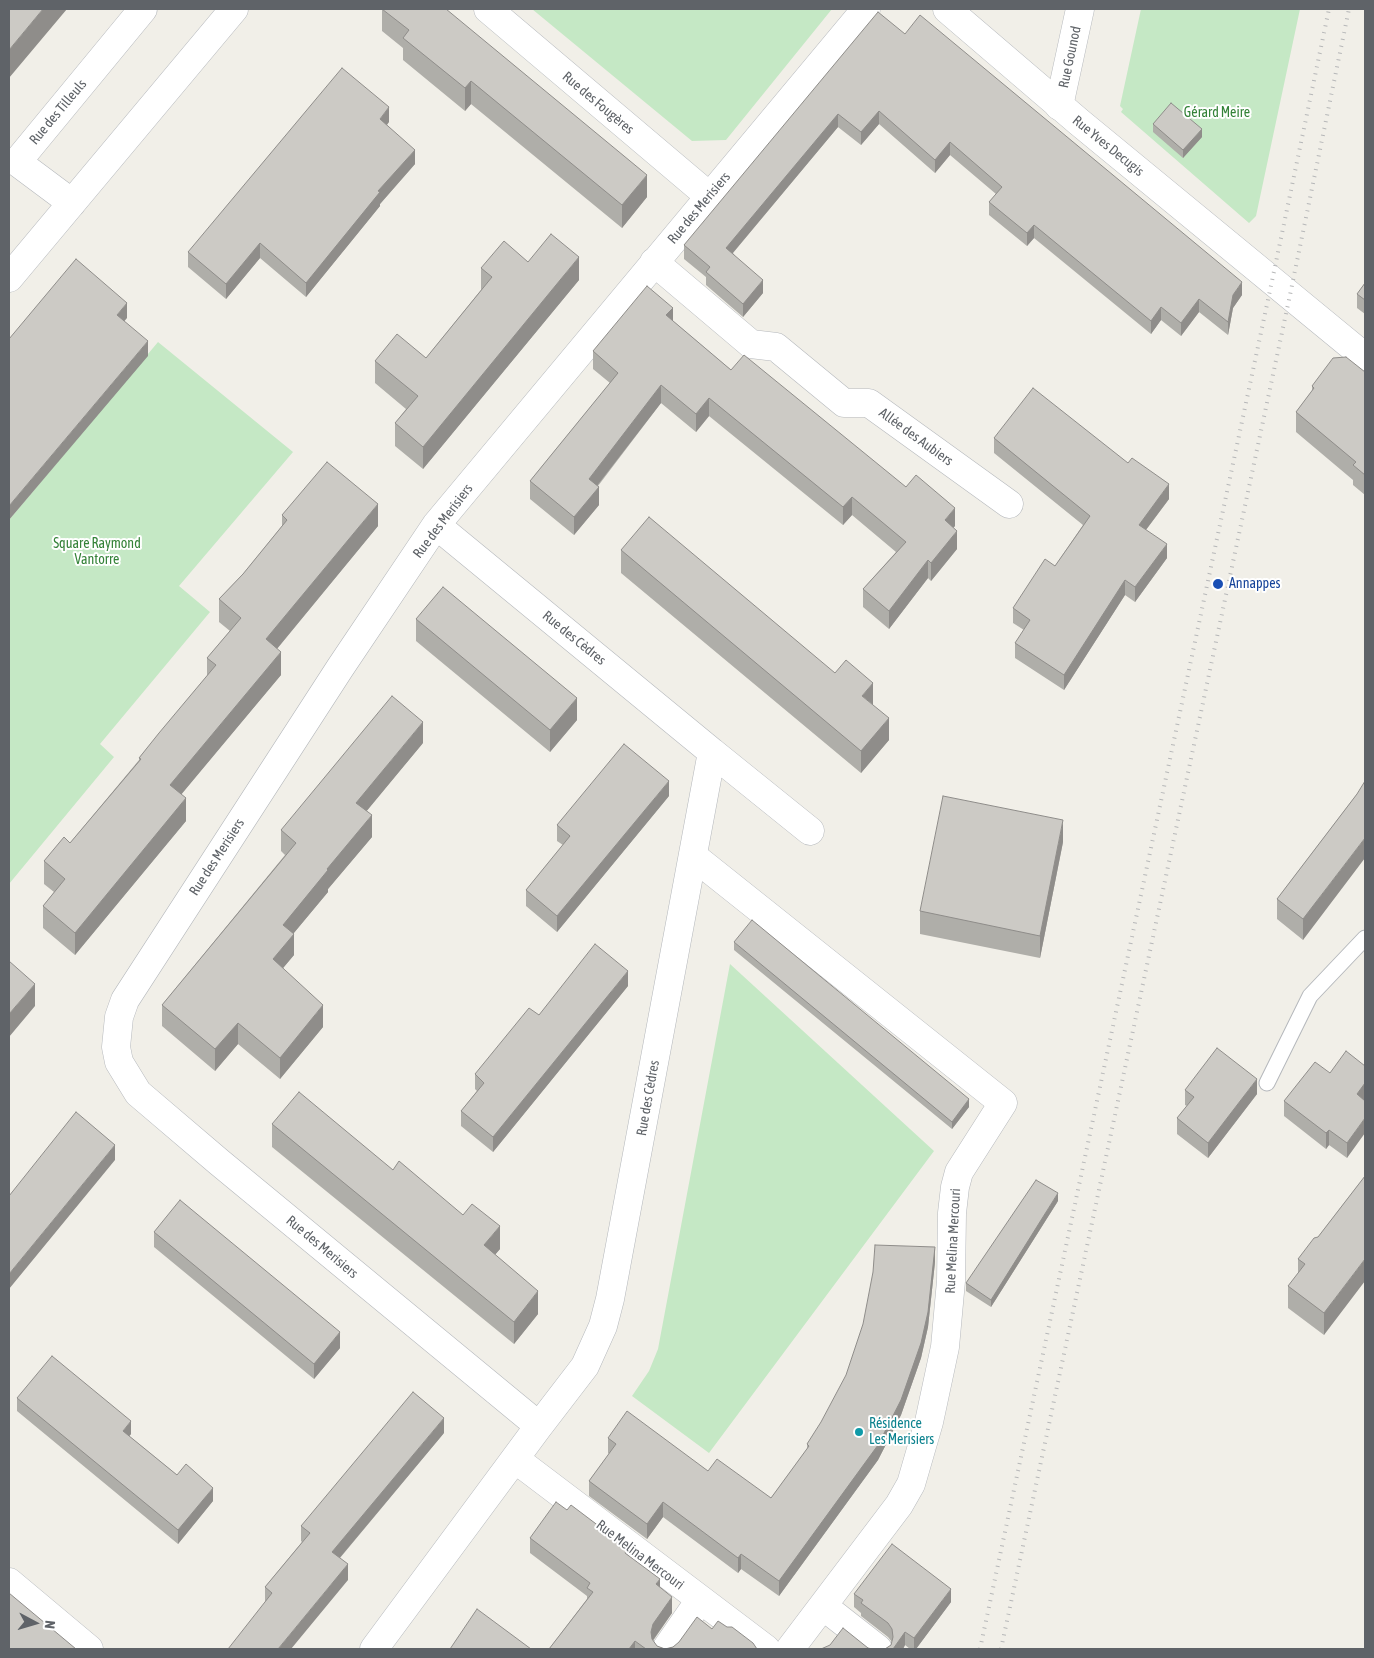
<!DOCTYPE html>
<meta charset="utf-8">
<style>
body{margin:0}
#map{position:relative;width:1374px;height:1658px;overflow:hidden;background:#f1efe8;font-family:"Asap Condensed",sans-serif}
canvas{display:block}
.frame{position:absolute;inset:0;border:10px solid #5f6368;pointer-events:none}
.north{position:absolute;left:10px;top:1598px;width:50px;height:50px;-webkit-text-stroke:4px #fff;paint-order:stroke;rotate:96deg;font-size:14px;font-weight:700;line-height:20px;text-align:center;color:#5f6368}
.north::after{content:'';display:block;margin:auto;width:18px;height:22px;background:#5f6368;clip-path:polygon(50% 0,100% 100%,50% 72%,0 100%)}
</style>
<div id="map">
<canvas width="1374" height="1658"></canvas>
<div class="frame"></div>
<div class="north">N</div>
</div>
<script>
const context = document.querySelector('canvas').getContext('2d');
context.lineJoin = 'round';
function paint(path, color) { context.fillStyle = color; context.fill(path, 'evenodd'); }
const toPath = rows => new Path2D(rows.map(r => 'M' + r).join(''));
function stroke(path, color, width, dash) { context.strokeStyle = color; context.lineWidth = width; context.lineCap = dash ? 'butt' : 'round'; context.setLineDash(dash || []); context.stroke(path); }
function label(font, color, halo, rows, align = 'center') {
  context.font = font + ' "Asap Condensed",sans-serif'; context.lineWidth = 4; context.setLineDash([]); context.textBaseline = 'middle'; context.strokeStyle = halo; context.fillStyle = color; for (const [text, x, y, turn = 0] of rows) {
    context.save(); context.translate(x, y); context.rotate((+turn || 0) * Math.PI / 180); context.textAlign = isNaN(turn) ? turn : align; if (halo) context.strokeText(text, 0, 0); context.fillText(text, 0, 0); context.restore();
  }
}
paint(toPath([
 [532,9,832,9,726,140,692,141],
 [1141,9,1300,9,1256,216,1249,223,1121,112,1123,109,1120,106],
 [158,342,293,452,179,586,210,612,100,744,114,757,9,884,9,520],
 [730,964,934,1151,709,1453,632,1396,649,1371,658,1349]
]), '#c5e8c5');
const service = toPath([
 [1267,1083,1310,996,1365,938]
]);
const minor = toPath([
 [488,9,709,196],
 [1059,106,1080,9],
 [72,203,17,162,143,9],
 [654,262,751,344,776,347,844,403,869,403,1009,504],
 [9,278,234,9],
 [436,525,712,752,610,1299,603,1326,585,1366,539,1426],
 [712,752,810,831],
 [693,856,1003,1103,959,1172,955,1187,952,1213,951,1281,945,1347,929,1422,911,1484,899,1505,790,1649],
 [515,1459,766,1649],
 [9,1582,89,1649],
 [823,1606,878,1649],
 [374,1649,539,1426,219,1162,138,1093,119,1062,116,1047,119,1017,125,1000,340,668,436,525,866,9],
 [666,1649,700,1600]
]);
const tertiary = toPath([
 [947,9,1079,122,1365,357]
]);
stroke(service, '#b5b8bc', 17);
stroke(minor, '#b5b8bc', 29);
stroke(tertiary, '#b5b8bc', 29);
stroke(service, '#fff', 15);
stroke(minor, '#fff', 28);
stroke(tertiary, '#fff', 28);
stroke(toPath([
 [980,1649,1272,281,1329,9],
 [1001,1649,1290,295,1349,9]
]), '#b6b7b8', 4, [1, 6]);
paint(toPath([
 [382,9,647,197,622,228,471,104,465,111,403,60,403,48,382,31],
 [905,34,1242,295,1233,308,1228,335,1199,312,1181,336,1161,320,1151,334,1034,238,1027,246,989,215,989,202,996,194,950,155,935,173,879,124,861,145,838,127,733,253,763,293,743,317,706,285,706,277,684,259,684,245],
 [389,122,387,125,415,164,380,204,380,206,306,297,260,258,226,299,188,267,188,252],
 [1153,124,1202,137,1183,158,1153,132],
 [528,262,579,280,423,469,395,446,395,423,406,409,375,383,375,361,426,358,481,290,481,268],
 [1365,283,1365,314,1357,308,1357,294],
 [673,321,731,370,906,487,955,526,953,527,957,549,931,581,928,578,889,629,863,607,863,589,896,552,852,515,843,525,709,416,696,432,661,403,598,486,599,505,574,535,530,499,530,481,610,383,593,369,593,351],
 [1365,372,1365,495,1353,485,1353,480,1296,432,1296,412,1312,391,1312,386],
 [994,438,1169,499,1146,530,1167,558,1135,602,1125,595,1064,690,1015,658,1015,643,1024,630,1013,623,1013,608,1055,566,1083,525,994,453],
 [282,515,378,526,277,649,281,675,181,794,186,821,75,955,43,928,43,906,54,892,44,884,44,861,70,843,139,760,139,758,207,676,207,658,230,631,219,622,219,599,243,574,282,526],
 [621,550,873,705,889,740,861,773,621,573],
 [416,619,577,720,550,752,416,641],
 [423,743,366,811,372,837,328,889,328,892,293,934,294,955,283,968,323,1027,280,1079,238,1044,215,1071,162,1026,162,1005,285,855,281,851,281,830],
 [1357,794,1303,940,1277,919,1277,899],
 [669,796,557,932,526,906,526,890,563,845,557,841,557,825],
 [1063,842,1040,958,920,934,920,911],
 [734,942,969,1107,952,1129,734,950],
 [628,986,493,1152,461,1126,461,1111,477,1091,475,1089,475,1074,539,1015],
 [1365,1066,1365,1098,1364,1100,1347,1158,1329,1145,1326,1149,1284,1116,1284,1101,1330,1073],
 [1185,1090,1257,1094,1208,1158,1177,1134,1177,1118,1187,1106,1185,1105],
 [272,1124,393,1170,463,1215,500,1249,495,1254,538,1314,514,1344,272,1147],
 [1365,1176,1324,1335,1288,1308,1288,1286,1298,1274,1298,1259,1318,1237],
 [1058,1201,991,1307,966,1291,966,1283],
 [154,1232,340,1348,314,1379,154,1247],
 [935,1262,928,1327,921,1358,901,1415,878,1460,779,1596,741,1569,738,1573,663,1517,647,1539,589,1496,589,1481,609,1454,608,1453,608,1438,708,1471,771,1498,807,1449,807,1444],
 [17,1398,131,1434,129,1436,177,1475,213,1501,178,1544,17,1411],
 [444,1433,340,1558,348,1580,265,1602,265,1587,302,1542,301,1541,301,1526],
 [567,1510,628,1555,660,1587,672,1613,653,1641,657,1646,665,1649,673,1647,712,1629,757,1649,549,1649,587,1599,587,1596,530,1553,530,1538],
 [854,1594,951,1602,916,1649,910,1649,905,1645,903,1649,885,1649,891,1645,892,1642,888,1637,861,1616,861,1613,854,1607]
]), '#afaea9');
paint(toPath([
 [43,9,67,9,9,78,9,50],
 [471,81,471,104,465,111,465,88],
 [389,107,389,122,380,133,380,119],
 [879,111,879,124,861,145,861,132],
 [838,114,838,127,726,261,726,248],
 [1202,129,1202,137,1183,158,1183,150],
 [950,142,950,155,935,173,935,160],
 [415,150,415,164,380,204,380,206,306,297,306,283,378,191],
 [647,175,647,197,622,228,622,205],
 [1034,225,1034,238,1027,246,1027,233],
 [260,243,260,258,226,299,226,284],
 [579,257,579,280,423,469,423,447],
 [763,280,763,293,743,317,743,304],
 [1242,282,1242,295,1233,308,1228,335,1228,322,1233,295],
 [1199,299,1199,312,1181,336,1181,323],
 [127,303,127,318,117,330,117,315],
 [1161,307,1161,320,1151,334,1151,321],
 [673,308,673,326,666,315],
 [148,341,148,356,9,520,9,506],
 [661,385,661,403,589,496,589,479],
 [709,398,709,416,696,432,696,414],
 [1169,484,1169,499,1139,539,1139,525],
 [599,487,599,505,574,535,574,517],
 [852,497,852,515,843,525,843,507],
 [378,504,378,526,266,662,266,639],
 [955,508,955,526,945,538,945,520],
 [957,531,957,549,931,581,931,563],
 [1167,544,1167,558,1135,602,1135,587],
 [928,560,928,578,889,629,889,611],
 [1125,580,1125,595,1064,690,1064,675],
 [281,652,281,675,170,808,170,785],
 [873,683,873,705,862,696],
 [577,698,577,720,550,752,550,730],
 [889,718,889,740,861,773,861,751],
 [423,722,423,743,356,824,356,803],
 [669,781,669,796,557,932,557,916],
 [186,798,186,821,75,955,75,933],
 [372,815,372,837,328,889,328,892,283,946,283,925,327,869],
 [1063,820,1063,842,1040,958,1040,936],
 [1365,838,1365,858,1303,940,1303,919],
 [294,934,294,955,273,980,273,959],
 [628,971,628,986,493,1152,493,1137],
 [35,984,35,1006,9,1037,9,1014],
 [323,1005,323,1027,280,1079,280,1058],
 [238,1023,238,1044,215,1071,215,1049],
 [1257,1079,1257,1094,1208,1158,1208,1143],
 [1365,1083,1365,1098,1357,1109,1357,1094],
 [969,1099,969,1107,952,1129,952,1122],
 [1365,1118,1365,1133,1347,1158,1347,1143],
 [1329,1130,1329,1145,1326,1149,1326,1133],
 [115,1145,115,1160,9,1289,9,1274],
 [1058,1193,1058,1201,991,1307,991,1300],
 [500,1226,500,1249,484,1268,484,1245],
 [935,1247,935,1262,928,1327,921,1358,901,1415,878,1460,779,1596,779,1581],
 [1365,1259,1365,1281,1324,1335,1324,1313],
 [538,1291,538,1314,514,1344,514,1322],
 [340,1332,340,1348,314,1379,314,1364],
 [444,1418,444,1433,332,1567,332,1552],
 [131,1421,131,1434,123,1444,123,1431],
 [213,1488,213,1501,178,1544,178,1530],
 [663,1502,663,1517,647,1539,647,1524],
 [741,1554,741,1569,738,1573,738,1558],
 [348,1564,348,1580,291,1649,278,1649],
 [660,1579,660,1595,656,1584],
 [951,1589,951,1602,916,1649,914,1649,914,1638],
 [672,1597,672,1613,653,1640,651,1647,651,1632,653,1624],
 [905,1632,905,1645,903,1649,893,1649],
 [635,1641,635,1649,629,1649]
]), '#8f8d8a');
const building = toPath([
 [9,9,43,9,9,50,9,9],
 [382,9,446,9,647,175,622,205,471,81,465,88,403,38,409,30,382,9],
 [878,12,905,34,920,15,1242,282,1233,295,1228,322,1199,299,1181,323,1161,307,1151,321,1034,225,1027,233,989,202,1002,187,950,142,935,160,879,111,861,132,838,114,726,248,763,280,743,304,706,272,710,267,684,245,878,12],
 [342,68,389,107,380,119,415,150,378,191,380,192,306,283,260,243,226,284,188,252,342,68],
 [1171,103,1202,129,1183,150,1153,124,1171,103],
 [551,234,579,257,423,447,395,423,418,396,375,361,397,334,426,358,492,277,481,268,504,241,528,262,551,234],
 [76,259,127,303,117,315,148,341,9,506,9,339,76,259],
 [1365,283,1365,300,1357,294,1365,283],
 [647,286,673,308,666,315,731,370,744,355,906,487,916,475,955,508,945,520,957,531,931,563,928,560,889,611,863,589,906,542,852,497,843,507,709,398,696,414,661,385,589,479,599,487,574,517,530,481,618,373,593,351,647,286],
 [1346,357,1365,372,1365,475,1353,465,1356,462,1296,412,1314,388,1312,386,1333,358,1346,357],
 [1033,388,1128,463,1132,458,1169,484,1139,525,1167,544,1135,587,1125,580,1064,675,1015,643,1030,620,1013,608,1045,559,1055,566,1090,516,994,438,1033,388],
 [327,462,378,504,266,639,281,652,170,785,186,798,75,933,43,906,65,879,44,861,64,837,70,843,141,759,139,758,159,733,216,665,207,658,241,618,219,599,243,574,287,520,282,515,327,462],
 [649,517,835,673,846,660,873,683,862,696,889,718,861,751,621,550,649,517],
 [443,587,577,698,550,730,416,619,443,587],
 [392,696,423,722,356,803,372,815,327,869,328,870,283,925,294,934,273,959,323,1005,280,1058,238,1023,215,1049,162,1005,296,843,281,830,392,696],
 [624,744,669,781,557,916,526,890,570,836,557,825,624,744],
 [1365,781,1365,838,1303,919,1277,899,1357,794,1365,781],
 [943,796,1063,820,1040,936,920,911,943,796],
 [752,920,969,1099,952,1122,734,942,752,920],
 [595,944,628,971,493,1137,461,1111,484,1083,475,1074,529,1008,539,1015,595,944],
 [9,961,35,984,9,1014,9,961],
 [1217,1048,1257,1079,1208,1143,1177,1118,1194,1097,1185,1090,1217,1048],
 [1346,1051,1365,1066,1365,1083,1357,1094,1365,1101,1365,1118,1347,1143,1329,1130,1326,1133,1284,1101,1315,1062,1330,1073,1346,1051],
 [299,1092,393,1170,399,1161,463,1215,472,1204,500,1226,484,1245,538,1291,514,1322,272,1124,299,1092],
 [76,1112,115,1145,9,1274,9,1196,76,1112],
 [1365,1176,1365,1259,1324,1313,1288,1286,1305,1264,1298,1259,1314,1238,1318,1237,1365,1176],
 [1036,1180,1058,1193,991,1300,966,1283,1036,1180],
 [180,1200,340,1332,314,1364,154,1232,180,1200],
 [875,1245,935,1247,928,1312,921,1343,901,1400,878,1445,779,1581,741,1554,738,1558,663,1502,647,1524,589,1481,616,1444,608,1438,627,1411,708,1471,717,1459,771,1498,809,1446,807,1444,821,1422,846,1375,863,1324,873,1272,875,1245],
 [52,1356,131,1421,123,1431,177,1475,186,1464,213,1488,178,1530,17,1398,52,1356],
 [413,1392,444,1418,332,1552,348,1564,278,1649,228,1649,272,1593,265,1587,310,1533,301,1526,413,1392],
 [556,1502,567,1510,571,1505,628,1548,625,1553,660,1579,656,1584,672,1597,653,1624,651,1632,652,1639,657,1646,665,1649,673,1647,679,1642,697,1617,712,1629,718,1621,727,1627,732,1627,753,1643,757,1649,646,1649,635,1641,629,1649,549,1649,593,1592,587,1588,590,1583,530,1538,556,1502],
 [892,1544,951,1589,914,1638,905,1632,893,1649,885,1649,891,1645,893,1637,892,1629,888,1623,861,1603,863,1600,854,1594,892,1544],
 [9,1593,76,1649,9,1649,9,1593],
 [477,1609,531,1649,450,1649,477,1609],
 [843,1628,868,1648,872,1649,821,1649,830,1645,843,1628]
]);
paint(building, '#cccac5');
stroke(building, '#8f8d8a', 1);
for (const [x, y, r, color] of [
 [1218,584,6,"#1a4fb4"],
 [859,1432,5,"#0f9aa8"]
]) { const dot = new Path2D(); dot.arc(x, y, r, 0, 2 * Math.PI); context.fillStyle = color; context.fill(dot); stroke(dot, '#fff', 2); }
label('14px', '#5f6368', '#fff', [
 ["Rue Gounod",1070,57,-78],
 ["Rue des Fougères",598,103,40],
 ["Rue des Tilleuls",58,112,-50],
 ["Rue Yves Decugis",1108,146,39],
 ["Rue des Merisiers",699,208,-50],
 ["Allée des Aubiers",916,437,36],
 ["Rue des Merisiers",443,521,-53],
 ["Rue des Cèdres",574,638,39],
 ["Rue des Merisiers",217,857,-57],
 ["Rue des Cèdres",648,1098,-80],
 ["Rue Melina Mercouri",953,1241,-87],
 ["Rue des Merisiers",322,1247,40],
 ["Rue Melina Mercouri",640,1555,37]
]);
label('14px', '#348238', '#fff', [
 ["Gérard Meire",1217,113],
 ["Square Raymond",97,544],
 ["Vantorre",97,560]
]);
label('14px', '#164399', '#fff', [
 ["Annappes",1229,584]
], 'left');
label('14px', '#0d838f', '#fff', [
 ["Résidence",869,1424],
 ["Les Merisiers",869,1440]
], 'left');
</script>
